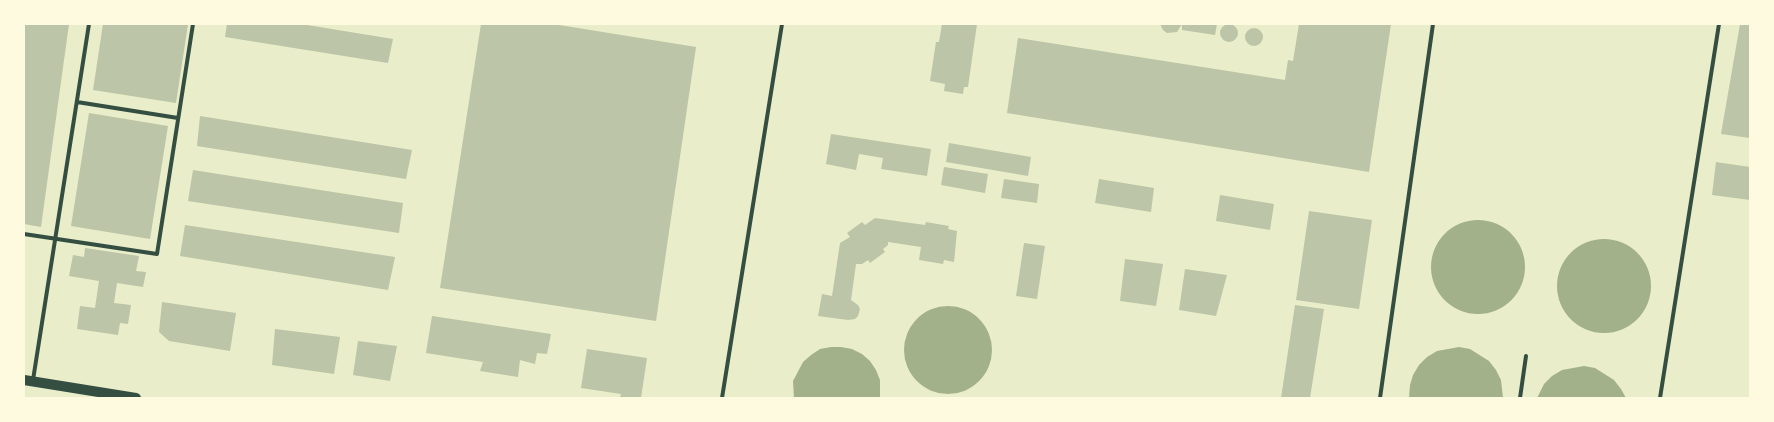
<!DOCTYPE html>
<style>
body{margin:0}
#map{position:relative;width:1774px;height:422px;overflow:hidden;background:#e9edc9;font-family:Mulish,sans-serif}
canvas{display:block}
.frame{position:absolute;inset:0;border:25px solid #fefae0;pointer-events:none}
</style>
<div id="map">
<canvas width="1774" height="422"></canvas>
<div class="frame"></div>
</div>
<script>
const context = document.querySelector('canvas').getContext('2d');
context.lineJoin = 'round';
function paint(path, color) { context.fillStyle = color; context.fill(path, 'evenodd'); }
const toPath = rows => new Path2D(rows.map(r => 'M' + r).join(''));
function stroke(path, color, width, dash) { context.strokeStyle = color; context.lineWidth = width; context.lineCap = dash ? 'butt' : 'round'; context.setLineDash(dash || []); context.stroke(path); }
paint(toPath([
 '1431 267a47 47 0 1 1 94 0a47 47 0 1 1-94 0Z',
 '1557 286a47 47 0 1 1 94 0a47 47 0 1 1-94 0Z',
 '904 350a44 44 0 1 1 88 0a44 44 0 1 1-88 0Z',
 [831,347,841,347,852,349,862,354,870,361,876,370,880,380,880,398,794,398,793,381,803,362,811,355,820,349],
 [1459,347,1470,349,1489,361,1496,370,1501,380,1503,398,1409,398,1410,385,1413,375,1419,365,1427,357,1437,351],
 [1584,366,1595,368,1614,380,1621,389,1626,398,1537,398,1544,384,1552,376,1562,370]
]), '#a3b18a');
paint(toPath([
 '1220 33a9 9 0 1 1 18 0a9 9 0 1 1-18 0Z',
 [24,24,69,24,41,227,24,224],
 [103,24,188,24,176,103,93,90],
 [227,24,301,24,393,39,388,63,225,37],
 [481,24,553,24,696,47,656,321,440,288],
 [942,24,977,24,968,87,964,87,963,94,944,91,945,84,930,81,936,42,939,42],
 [1160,24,1217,24,1215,35,1182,30,1182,24,1177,32,1167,33,1163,30],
 [1299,24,1391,24,1369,172,1007,113,1018,38,1285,80,1288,60,1293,61],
 [1740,24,1750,24,1750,138,1721,134],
 '1245 37a9 9 0 1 1 18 0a9 9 0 1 1-18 0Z',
 [89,113,168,126,150,239,71,226],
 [200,116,412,150,406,179,197,146],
 [831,134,931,149,927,176,881,169,883,158,859,154,856,170,826,164],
 [949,143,1031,157,1028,176,946,162],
 [1716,162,1750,167,1750,200,1712,195],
 [944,167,988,174,985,193,941,185],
 [193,170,403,203,399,233,188,201],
 [1004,179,1039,184,1037,203,1001,198],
 [1099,179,1154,188,1151,212,1095,203],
 [1220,195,1274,204,1270,230,1216,221],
 [1309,211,1372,220,1359,309,1296,300],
 [875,218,925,225,926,222,949,226,948,229,957,231,954,262,944,260,943,264,919,260,921,247,888,242,888,245,883,249,885,252,870,263,868,260,862,264,856,264,851,300,858,305,860,309,858,316,855,319,848,320,818,316,822,294,832,296,840,243,850,237,847,233,862,222,865,225],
 [185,225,395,257,388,290,180,256],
 [1024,243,1045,246,1037,299,1016,296],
 [85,248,139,256,136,271,146,272,143,287,117,283,114,303,131,305,128,324,120,323,118,335,77,329,80,306,95,308,99,281,69,276,73,255,84,257],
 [1125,259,1163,264,1156,306,1120,301],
 [1185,269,1227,275,1216,316,1179,310],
 [162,302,236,313,230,351,169,341,159,332],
 [1295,305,1324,309,1310,398,1281,398],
 [432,316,551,334,547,354,537,353,535,364,520,360,518,377,480,371,483,362,426,353],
 [275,329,340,337,334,374,272,365],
 [358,341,397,346,390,381,353,375],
 [587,349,647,358,641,398,620,398,621,394,581,388]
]), '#bcc5a7');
stroke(toPath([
 [77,102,178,118],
 [24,234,157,254,193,24],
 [33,380,89,24],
 [722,398,782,24],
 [1380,398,1433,24],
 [1520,398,1526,356],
 [1660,398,1719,24]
]), '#344e41', 4);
stroke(toPath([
 [24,380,136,398]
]), '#344e41', 10);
</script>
